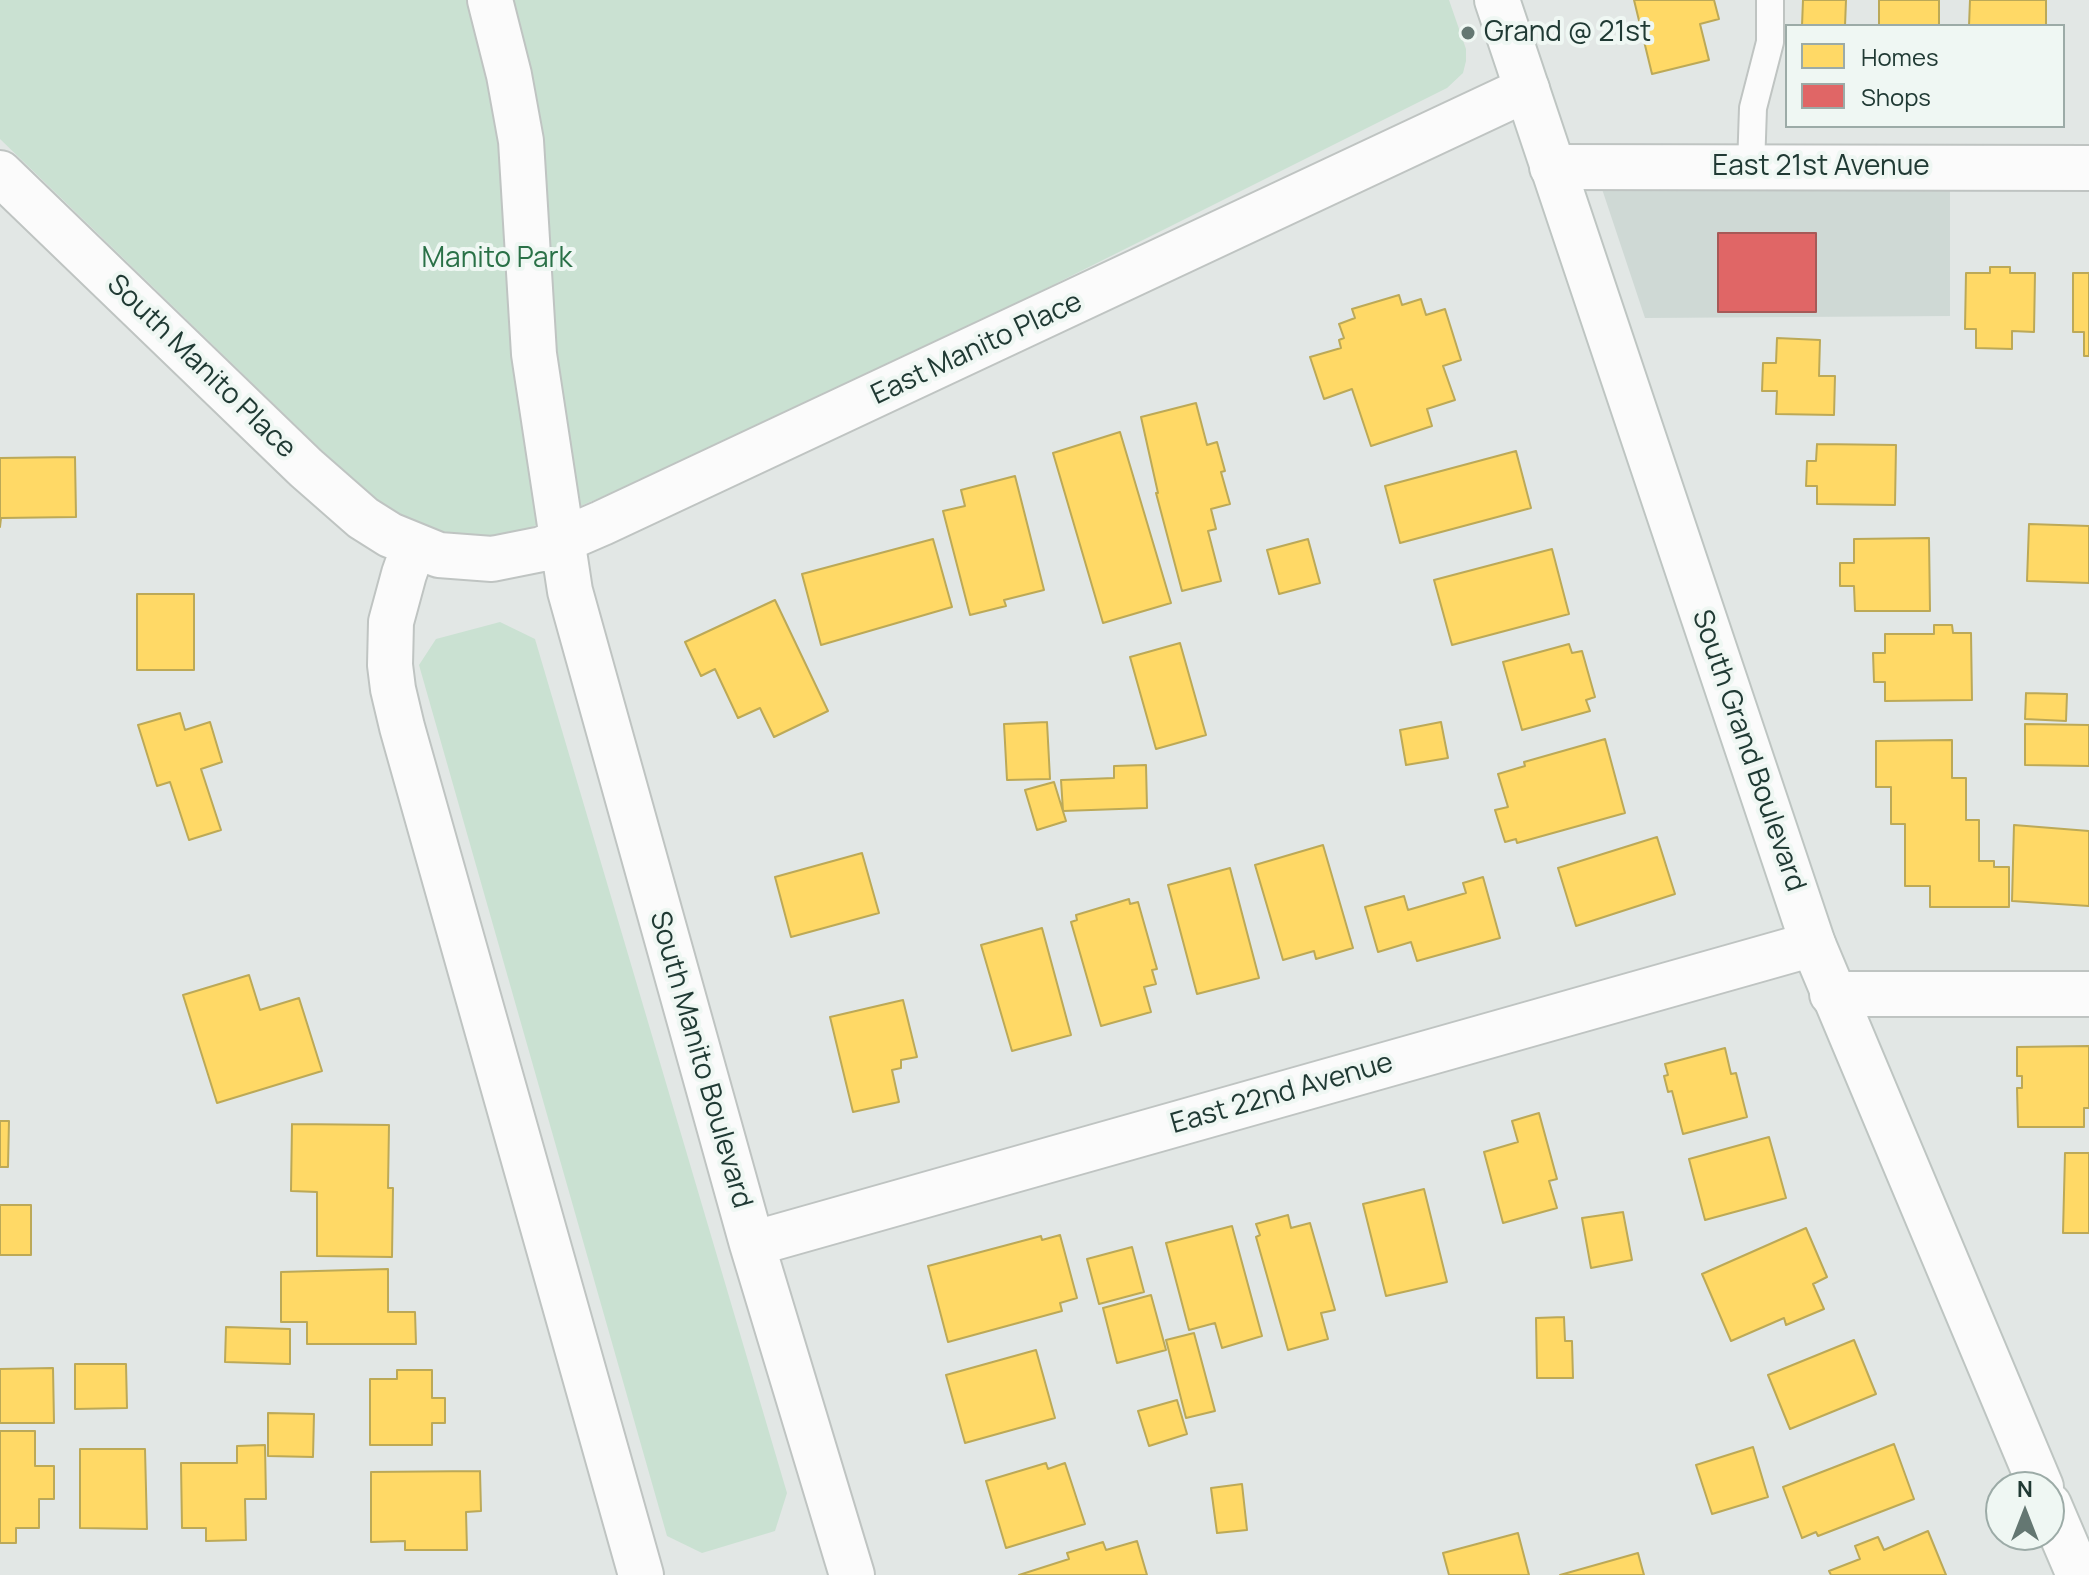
<!DOCTYPE html>
<style>
body{margin:0}
#map{position:relative;width:2089px;height:1575px;overflow:hidden;background:#e2e7e5;font-family:Manrope,sans-serif}
canvas{display:block}
.legend{position:absolute;left:1785px;top:24px;width:280px;height:104px;box-sizing:border-box;background:#eff7f3;border:2px solid #9caba7;margin:0;padding:10px 14px;list-style:none;font-size:24px;color:#203a34}
.legend li{display:flex;align-items:center;gap:16px;height:40px}
.legend b{width:40px;border:2px solid #9caba7}
.north{position:absolute;left:1985px;top:1471px;width:80px;height:80px;box-sizing:border-box;background:#eff7f3;border:2px solid #9caba7;border-radius:50%;rotate:0deg;font-size:22px;font-weight:700;line-height:32px;text-align:center;color:#203a34}
.north::after{content:'';display:block;margin:auto;width:28px;height:36px;background:#647772;clip-path:polygon(50% 0,100% 100%,50% 72%,0 100%)}
</style>
<div id="map">
<canvas width="2089" height="1575"></canvas>
<ul class="legend">
<li><b style="height:22px;background:#ffd966"></b>Homes</li>
<li><b style="height:22px;background:#e06666"></b>Shops</li>
</ul>
<div class="north">N</div>
</div>
<script>
const context = document.querySelector('canvas').getContext('2d');
context.lineJoin = 'round';
function paint(path, color) { context.fillStyle = color; context.fill(path, 'evenodd'); }
const toPath = rows => new Path2D(rows.map(r => 'M' + r).join(''));
function stroke(path, color, width, dash) { context.strokeStyle = color; context.lineWidth = width; context.lineCap = dash ? 'butt' : 'round'; context.setLineDash(dash || []); context.stroke(path); }
function label(font, color, halo, rows, align = 'center') {
  context.font = font + ' Manrope,sans-serif'; context.lineWidth = 8; context.setLineDash([]); context.textBaseline = 'middle'; context.strokeStyle = halo; context.fillStyle = color; for (const [text, x, y, turn = 0] of rows) {
    context.save(); context.translate(x, y); context.rotate((+turn || 0) * Math.PI / 180); context.textAlign = isNaN(turn) ? turn : align; if (halo) context.strokeText(text, 0, 0); context.fillText(text, 0, 0); context.restore();
  }
}
paint(toPath([
 [1854,188,1950,189,1950,316,1645,318,1602,189]
]), '#cfd9d5');
paint(toPath([
 [0,0,1449,0,1466,49,1466,61,1463,73,1447,88,1023,300,618,490,513,535,491,540,450,538,405,520,366,493,0,139],
 [500,622,535,639,787,1493,775,1531,702,1553,667,1536,419,665,436,639]
]), '#cae1d2');
const homes = toPath([
 [1634,0,1714,0,1719,19,1700,24,1709,60,1652,74,1634,0],
 [1803,0,1846,0,1845,26,1802,26,1803,0],
 [1879,0,1939,0,1939,26,1879,26,1879,0],
 [1970,0,2046,0,2046,26,1969,26,1970,0],
 [1990,267,2010,267,2010,273,2035,273,2034,332,2012,331,2012,349,1976,348,1976,329,1965,329,1966,273,1990,273,1990,267],
 [2073,273,2089,273,2089,356,2084,356,2084,332,2073,332,2073,273],
 [1399,295,1402,305,1421,299,1426,315,1445,309,1461,360,1443,366,1455,400,1427,409,1432,426,1371,446,1352,389,1324,399,1310,357,1341,348,1339,340,1344,338,1339,324,1355,318,1352,309,1399,295],
 [1777,338,1820,340,1819,376,1835,376,1834,415,1776,414,1777,391,1762,391,1763,363,1776,363,1777,338],
 [1196,403,1207,445,1217,442,1225,471,1221,472,1230,504,1211,509,1216,529,1208,531,1221,581,1182,591,1156,493,1158,493,1141,417,1196,403],
 [1120,432,1171,603,1103,623,1053,453,1120,432],
 [1817,444,1896,445,1895,505,1817,504,1817,486,1806,486,1807,461,1816,461,1817,444],
 [1516,451,1531,508,1400,543,1385,486,1516,451],
 [75,457,76,517,1,518,0,527,0,458,75,457],
 [1015,476,1044,590,1004,600,1006,606,970,615,943,511,965,506,961,490,1015,476],
 [2029,524,2089,526,2089,583,2027,581,2029,524],
 [1929,538,1930,611,1855,611,1854,586,1840,586,1840,563,1854,563,1854,539,1929,538],
 [933,539,952,607,821,645,802,574,933,539],
 [1308,539,1320,583,1279,594,1267,550,1308,539],
 [1552,549,1569,614,1452,645,1434,580,1552,549],
 [137,594,194,594,194,670,137,670,137,594],
 [775,600,828,711,774,737,760,708,738,718,715,669,701,676,685,642,775,600],
 [1934,625,1952,625,1953,633,1971,633,1972,700,1885,701,1885,682,1874,682,1873,653,1885,653,1885,634,1934,634,1934,625],
 [1180,643,1206,735,1156,749,1130,657,1180,643],
 [1569,644,1572,653,1582,651,1595,697,1586,700,1590,711,1522,730,1503,662,1569,644],
 [2026,693,2067,694,2066,721,2025,719,2026,693],
 [180,713,185,730,210,722,222,762,201,769,221,830,189,840,170,782,157,786,138,725,180,713],
 [1047,722,1050,779,1007,780,1004,724,1047,722],
 [1441,722,1448,758,1406,765,1400,730,1441,722],
 [2025,724,2089,725,2089,766,2025,765,2025,724],
 [1605,739,1625,813,1517,843,1516,839,1505,842,1495,810,1508,807,1498,774,1525,766,1524,762,1605,739],
 [1952,740,1952,778,1966,778,1966,820,1979,820,1979,861,1994,861,1994,867,2009,867,2009,907,1930,907,1930,886,1905,886,1905,824,1891,824,1891,787,1876,787,1876,741,1952,740],
 [1146,765,1147,808,1063,811,1061,780,1114,778,1114,766,1146,765],
 [1054,782,1066,821,1037,830,1025,790,1054,782],
 [2014,825,2089,831,2089,906,2012,901,2014,825],
 [1657,837,1675,894,1576,926,1558,868,1657,837],
 [1323,845,1353,948,1316,959,1314,951,1283,960,1255,865,1323,845],
 [862,853,879,913,791,937,775,877,862,853],
 [1230,868,1259,978,1197,994,1168,885,1230,868],
 [1483,877,1500,938,1417,961,1411,942,1378,952,1365,907,1404,896,1408,910,1466,893,1463,883,1483,877],
 [1129,899,1130,904,1138,902,1157,969,1152,970,1156,984,1144,987,1151,1012,1101,1026,1071,922,1077,920,1076,915,1129,899],
 [1042,928,1071,1035,1012,1051,981,945,1042,928],
 [249,975,260,1010,299,998,322,1071,217,1103,183,995,249,975],
 [903,1000,917,1057,901,1060,901,1068,892,1070,899,1102,853,1112,830,1017,903,1000],
 [2089,1046,2089,1108,2084,1108,2084,1127,2018,1127,2017,1088,2022,1088,2022,1076,2017,1076,2017,1047,2089,1046],
 [1725,1048,1731,1074,1736,1073,1747,1117,1683,1134,1672,1091,1668,1092,1664,1076,1668,1075,1665,1064,1725,1048],
 [1539,1113,1557,1179,1549,1181,1557,1208,1503,1223,1484,1152,1518,1142,1512,1121,1539,1113],
 [0,1121,9,1121,8,1167,0,1167,0,1121],
 [292,1124,389,1125,388,1188,393,1188,392,1257,317,1256,317,1192,291,1191,292,1124],
 [1769,1137,1786,1198,1705,1220,1689,1159,1769,1137],
 [2065,1153,2089,1153,2089,1233,2063,1233,2065,1153],
 [1424,1189,1447,1282,1386,1296,1363,1204,1424,1189],
 [0,1205,31,1205,31,1255,0,1255,0,1205],
 [1623,1212,1632,1260,1591,1268,1582,1218,1623,1212],
 [1288,1215,1291,1228,1310,1223,1335,1310,1321,1313,1328,1339,1288,1350,1256,1237,1260,1235,1256,1224,1288,1215],
 [1232,1226,1262,1336,1222,1348,1215,1323,1189,1330,1166,1243,1232,1226],
 [1806,1228,1827,1277,1813,1284,1824,1309,1786,1325,1784,1318,1731,1341,1702,1274,1806,1228],
 [1060,1235,1077,1298,1060,1303,1062,1311,948,1342,928,1266,1041,1236,1042,1240,1060,1235],
 [1132,1247,1144,1292,1099,1304,1087,1259,1132,1247],
 [388,1269,388,1312,415,1312,416,1344,307,1344,307,1322,281,1322,281,1272,388,1269],
 [1151,1295,1166,1350,1117,1363,1103,1308,1151,1295],
 [1564,1317,1565,1341,1572,1341,1573,1378,1537,1378,1536,1318,1564,1317],
 [226,1327,290,1329,290,1364,225,1362,226,1327],
 [1194,1333,1215,1411,1186,1418,1166,1340,1194,1333],
 [1854,1340,1876,1394,1790,1429,1768,1375,1854,1340],
 [1036,1350,1055,1418,965,1443,946,1375,1036,1350],
 [75,1364,126,1364,127,1408,75,1409,75,1364],
 [53,1368,54,1423,0,1423,0,1369,53,1368],
 [397,1370,432,1370,432,1398,445,1398,445,1423,432,1423,432,1445,370,1445,370,1379,397,1379,397,1370],
 [1177,1400,1187,1434,1149,1446,1138,1411,1177,1400],
 [268,1413,314,1414,313,1457,268,1456,268,1413],
 [0,1431,35,1431,35,1466,54,1466,54,1499,39,1499,39,1528,16,1528,16,1543,0,1543,0,1431],
 [1894,1444,1914,1499,1818,1536,1816,1532,1802,1538,1783,1487,1894,1444],
 [265,1445,266,1499,245,1499,246,1540,206,1541,206,1528,182,1528,181,1463,237,1463,237,1446,265,1445],
 [1753,1447,1768,1497,1712,1514,1696,1465,1753,1447],
 [80,1449,145,1449,147,1529,80,1528,80,1449],
 [1046,1463,1048,1469,1065,1463,1085,1524,1006,1548,986,1481,1046,1463],
 [480,1471,481,1511,466,1512,467,1550,405,1550,405,1541,371,1542,371,1472,480,1471],
 [1242,1484,1247,1530,1217,1533,1211,1488,1242,1484],
 [1928,1531,1946,1575,1831,1575,1829,1571,1860,1559,1855,1546,1878,1537,1884,1550,1928,1531],
 [1518,1533,1529,1575,1449,1575,1443,1553,1518,1533],
 [1137,1541,1147,1575,1019,1575,1069,1559,1067,1553,1103,1542,1106,1550,1137,1541],
 [1638,1553,1644,1575,1560,1575,1638,1553]
]);
paint(homes, '#ffd966');
stroke(homes, '#bca957', 2);
const shops = toPath([
 [1718,233,1816,233,1816,312,1718,312,1718,233]
]);
paint(shops, '#e06666');
stroke(shops, '#a65957', 2);
const lane = toPath([
 [1751,167,1753,108,1770,42,1770,0]
]);
const street = toPath([
 [490,0,509,75,521,141,534,354,570,591,752,1244,852,1575],
 [1552,167,2089,168],
 [0,173,306,468,363,518,390,535,439,555,492,559,542,549,602,523,1527,89],
 [414,546,404,574,391,622,390,665,393,689,402,727,641,1575],
 [1832,994,2089,994],
 [752,1244,1813,944]
]);
const secondary = toPath([
 [1497,0,1813,944,2041,1487],
 [2049,1505,2079,1575]
]);
stroke(lane, '#bfc4c2', 30);
stroke(street, '#bfc4c2', 48);
stroke(secondary, '#bec5c2', 48);
stroke(lane, '#fbfbfb', 26);
stroke(street, '#fbfbfb', 44);
stroke(secondary, '#fbfbfb', 44);
for (const [x, y, r, color] of [
 [1468,33,8,"#647772"]
]) { const dot = new Path2D(); dot.arc(x, y, r, 0, 2 * Math.PI); context.fillStyle = color; context.fill(dot); stroke(dot, '#eff7f3', 3); }
label('28px', '#203a34', '#eff7f3', [
 ["Grand @ 21st",1484,33]
], 'left');
label('28px', '#203a34', '#eff7f3', [
 ["East 21st Avenue",1821,167],
 ["East Manito Place",977,349,-25],
 ["South Manito Place",201,367,44],
 ["South Grand Boulevard",1748,751,71],
 ["South Manito Boulevard",700,1060,74],
 ["East 22nd Avenue",1282,1094,-16]
]);
label('28px', '#2a7147', '#eff7f3', [
 ["Manito Park",497,259]
]);
</script>
